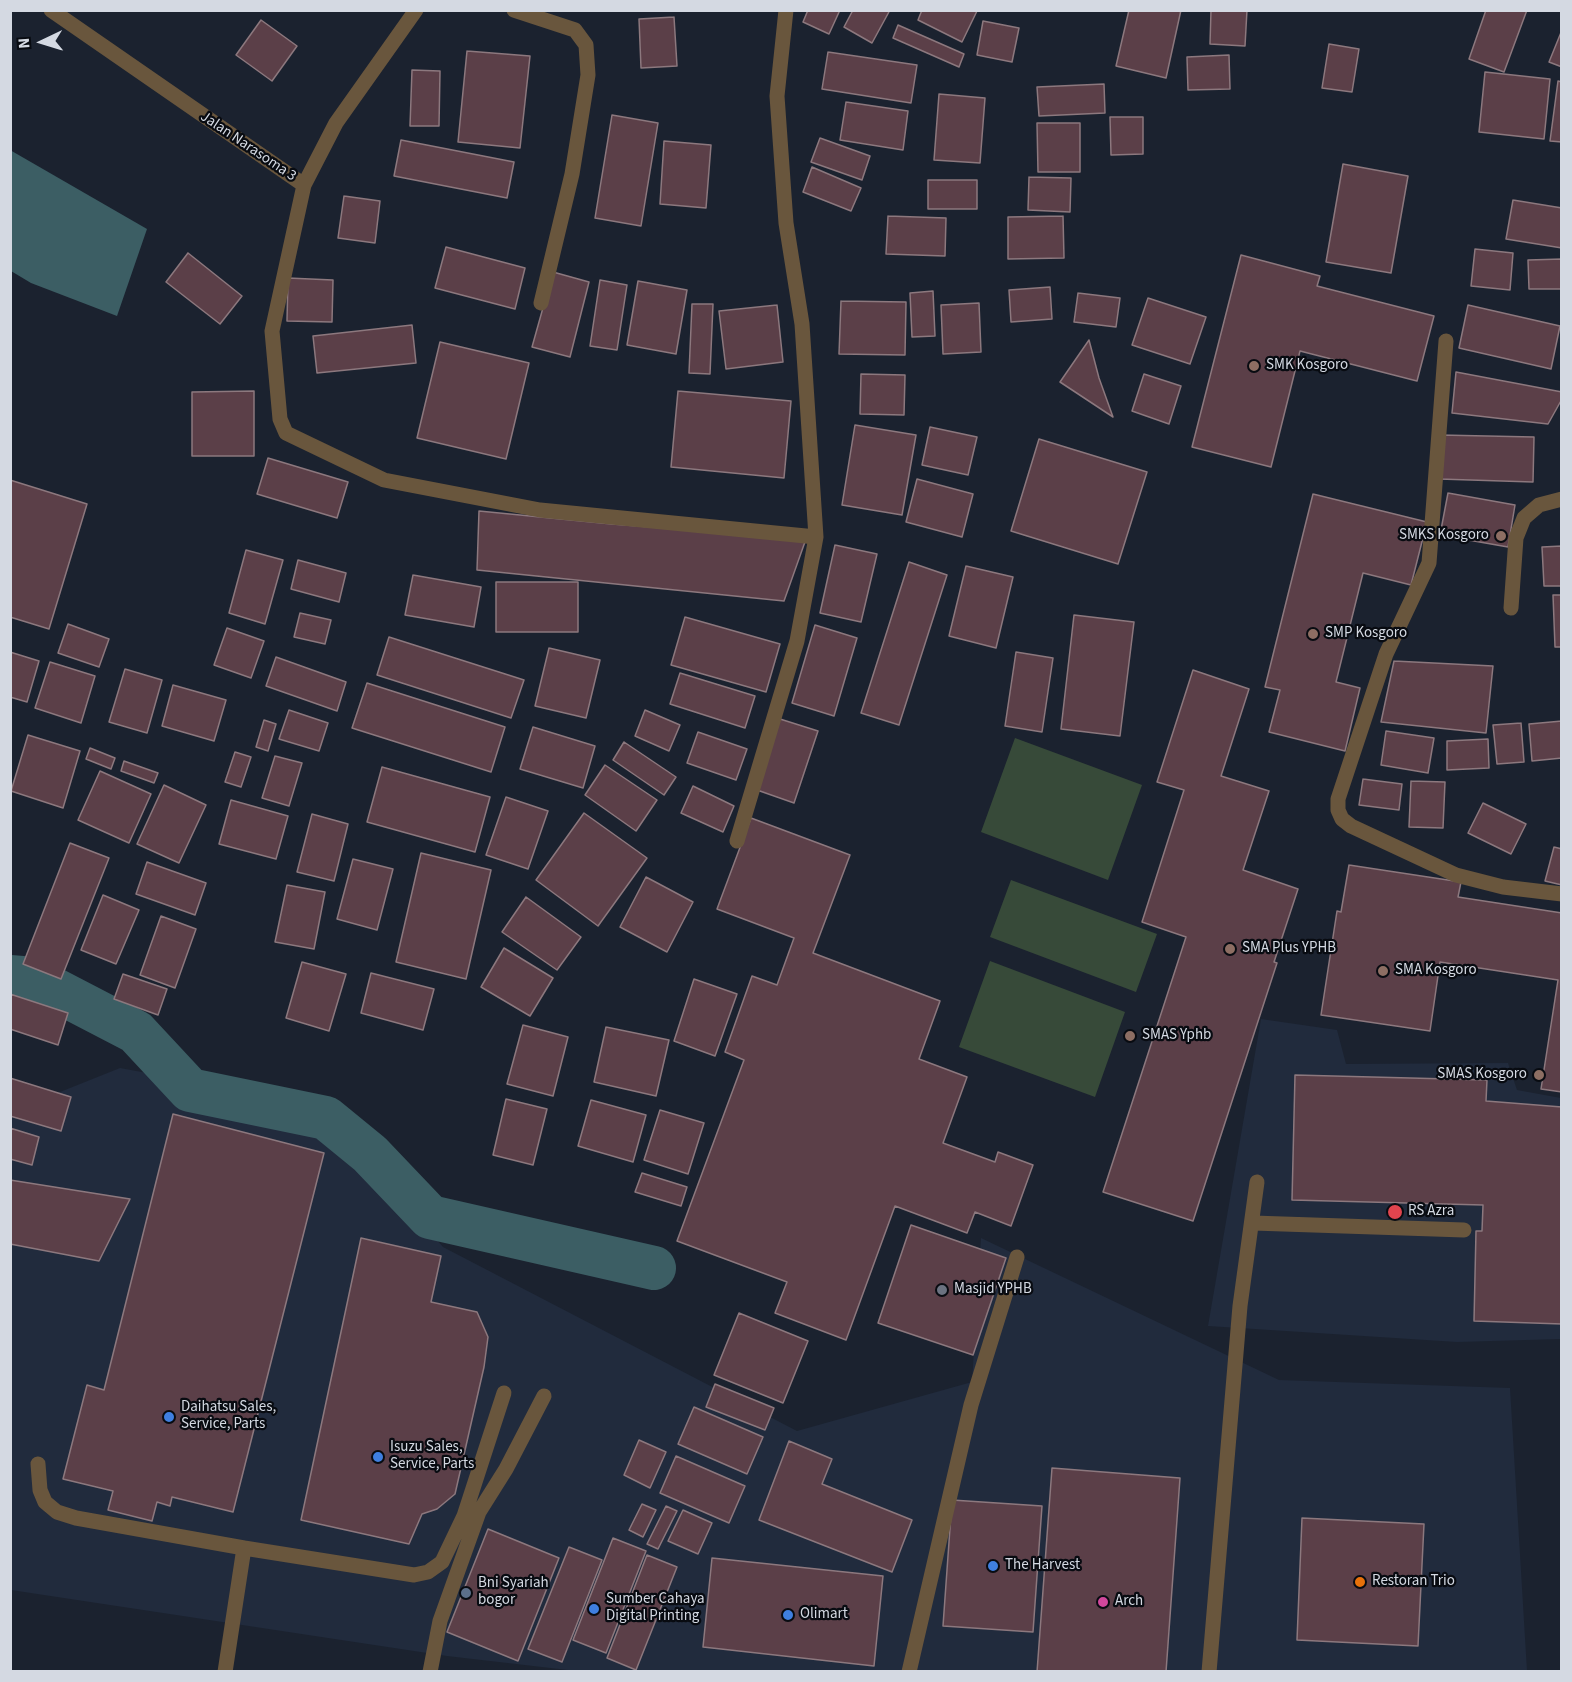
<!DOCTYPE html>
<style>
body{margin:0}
#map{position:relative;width:1572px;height:1682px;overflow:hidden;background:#1b222f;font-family:"Source Sans 3",sans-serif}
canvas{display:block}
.frame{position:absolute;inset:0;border:12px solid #d4d9e2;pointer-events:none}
.north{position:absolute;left:12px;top:12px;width:60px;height:60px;-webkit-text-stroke:4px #080b11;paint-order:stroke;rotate:266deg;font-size:16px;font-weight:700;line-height:24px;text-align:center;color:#d4d9e2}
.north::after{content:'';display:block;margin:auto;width:21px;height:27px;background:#d4d9e2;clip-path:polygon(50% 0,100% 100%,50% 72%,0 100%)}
</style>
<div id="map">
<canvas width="1572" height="1682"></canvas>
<div class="frame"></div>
<div class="north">N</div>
</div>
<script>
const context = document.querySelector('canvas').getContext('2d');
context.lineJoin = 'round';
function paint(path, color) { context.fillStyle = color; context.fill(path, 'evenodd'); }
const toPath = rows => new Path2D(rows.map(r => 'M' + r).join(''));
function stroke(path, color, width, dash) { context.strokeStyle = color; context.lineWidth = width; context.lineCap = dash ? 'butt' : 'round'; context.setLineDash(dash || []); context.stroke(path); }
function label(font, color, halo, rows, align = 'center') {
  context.font = font + ' "Source Sans 3",sans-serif'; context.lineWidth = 4.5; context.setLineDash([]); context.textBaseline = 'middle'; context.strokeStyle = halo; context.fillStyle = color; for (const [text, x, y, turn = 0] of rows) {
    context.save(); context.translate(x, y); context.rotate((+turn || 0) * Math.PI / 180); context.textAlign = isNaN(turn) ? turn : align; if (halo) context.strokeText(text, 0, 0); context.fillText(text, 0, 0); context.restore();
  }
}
paint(toPath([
 [1261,1019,1337,1030,1346,1064,1508,1063,1517,1090,1561,1098,1561,1339,1457,1342,1208,1326],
 [120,1068,320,1105,443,1247,797,1431,972,1382,981,1238,1279,1380,1510,1388,1527,1671,585,1672,447,1656,11,1590,10,1112]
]), '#212b3d');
paint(toPath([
 [1015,738,1142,785,1108,880,981,832],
 [1011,880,1157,934,1136,992,990,937],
 [990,961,1125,1012,1095,1097,959,1047]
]), '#374a39');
paint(toPath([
 [10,150,147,229,117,316,31,283,11,271]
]), '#3c5e64');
stroke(toPath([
 [10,977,34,979,136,1032,190,1090,326,1118,370,1154,430,1217,654,1268]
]), '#3c5e64', 44);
const building = toPath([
 [808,10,840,10,829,34,803,22,808,10],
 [853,10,890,10,872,43,844,27,853,10],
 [922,10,976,10,977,11,962,42,918,20,922,10],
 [1129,10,1181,10,1166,78,1116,66,1129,10],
 [1211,10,1247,10,1245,46,1210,44,1211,10],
 [1486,10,1527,10,1504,72,1469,59,1486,10],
 [674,17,677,66,641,68,639,19,674,17],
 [261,20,297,46,272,81,236,55,261,20],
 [983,21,1019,28,1012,62,977,55,983,21],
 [898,25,964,54,959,67,893,38,898,25],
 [1562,30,1562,67,1549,62,1562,30],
 [1329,44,1359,49,1352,92,1322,88,1329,44],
 [467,51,530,56,520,148,458,142,467,51],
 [828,52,917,65,911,103,822,89,828,52],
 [1229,55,1230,89,1188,90,1187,57,1229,55],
 [412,70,440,71,439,126,410,126,412,70],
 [1485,72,1550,79,1544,139,1479,132,1485,72],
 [1558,81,1562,82,1562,142,1550,141,1558,81],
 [1104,84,1105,113,1039,116,1037,87,1104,84],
 [939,94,985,98,980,163,934,160,939,94],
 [846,102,908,111,903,150,840,140,846,102],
 [612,115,658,123,641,226,595,218,612,115],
 [1110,117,1143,117,1143,154,1111,155,1110,117],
 [1037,123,1080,123,1080,172,1038,172,1037,123],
 [820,138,870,156,862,180,811,162,820,138],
 [401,140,514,162,507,198,394,176,401,140],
 [664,141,711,145,706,208,660,204,664,141],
 [1343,164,1408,176,1391,273,1326,262,1343,164],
 [812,167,861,188,851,211,803,192,812,167],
 [1029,177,1071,178,1070,212,1028,210,1029,177],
 [928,180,977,180,977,209,928,209,928,180],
 [344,196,380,201,375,243,338,238,344,196],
 [1513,200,1562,208,1562,248,1506,239,1513,200],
 [888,216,946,218,945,256,886,254,888,216],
 [1063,216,1064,258,1008,259,1008,217,1063,216],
 [446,247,525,268,515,309,435,288,446,247],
 [1475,249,1513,253,1510,290,1471,286,1475,249],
 [188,253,242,296,220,324,166,282,188,253],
 [1241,255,1320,276,1317,286,1434,316,1417,381,1300,351,1271,467,1192,447,1241,255],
 [1562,259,1562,289,1529,289,1528,260,1562,259],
 [553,272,589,282,570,357,532,347,553,272],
 [288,278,333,280,332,322,287,321,288,278],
 [600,280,627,285,617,350,590,346,600,280],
 [638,281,687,290,676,354,627,345,638,281],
 [1050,287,1052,319,1011,322,1009,290,1050,287],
 [933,291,935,336,912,337,910,293,933,291],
 [1078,293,1120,298,1116,327,1074,322,1078,293],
 [1148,298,1206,317,1190,364,1132,345,1148,298],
 [841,301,906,302,905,355,839,354,841,301],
 [979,303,981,352,943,354,941,305,979,303],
 [692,304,713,304,710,374,689,373,692,304],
 [777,305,783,362,726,369,719,311,777,305],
 [1468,305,1560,326,1551,369,1459,348,1468,305],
 [412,325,416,363,317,373,313,336,412,325],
 [1089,340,1099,378,1113,417,1060,382,1089,340],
 [440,342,529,363,506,459,417,438,440,342],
 [1456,372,1562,392,1562,399,1548,424,1452,413,1456,372],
 [861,374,905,375,904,415,860,414,861,374],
 [1144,374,1181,386,1169,424,1132,411,1144,374],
 [254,391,254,456,192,456,192,392,254,391],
 [678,391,791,401,784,478,671,467,678,391],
 [855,425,916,435,902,515,842,505,855,425],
 [930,427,977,437,968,475,922,465,930,427],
 [1440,435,1534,437,1533,482,1439,479,1440,435],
 [1039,439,1147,472,1118,564,1011,531,1039,439],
 [268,458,348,482,337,518,257,494,268,458],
 [917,479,973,494,962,537,906,522,917,479],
 [10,480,87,504,49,629,10,617,10,480],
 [1448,493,1515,505,1508,547,1440,535,1448,493],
 [1313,494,1427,522,1411,585,1363,573,1336,682,1360,688,1345,751,1269,732,1280,690,1265,687,1313,494],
 [479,511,612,524,806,539,784,601,477,570,479,511],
 [835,545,877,554,861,622,820,613,835,545],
 [1562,546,1562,586,1544,586,1542,547,1562,546],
 [246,550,283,560,265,624,229,613,246,550],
 [298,560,346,573,339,602,291,589,298,560],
 [909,562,947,575,899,725,861,713,909,562],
 [966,566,1013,577,996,648,949,636,966,566],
 [413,575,481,587,474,627,405,615,413,575],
 [496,582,578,582,578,632,496,632,496,582],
 [1553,595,1562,595,1562,647,1555,647,1553,595],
 [300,613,331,620,325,644,294,637,300,613],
 [1074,615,1134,622,1120,736,1061,729,1074,615],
 [685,617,780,644,766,692,671,665,685,617],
 [68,624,109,639,99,667,58,653,68,624],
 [815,625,857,638,834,716,792,703,815,625],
 [227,628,264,641,251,678,214,665,227,628],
 [389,637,524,680,511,718,377,675,389,637],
 [549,648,600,660,586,718,535,706,549,648],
 [10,652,39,661,27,702,10,697,10,652],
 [1016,652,1053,658,1042,732,1005,726,1016,652],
 [276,657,346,682,337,711,266,686,276,657],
 [1394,661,1493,666,1486,733,1381,722,1394,661],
 [50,662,95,676,81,723,35,708,50,662],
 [125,669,162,680,147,733,109,722,125,669],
 [1193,670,1249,689,1221,776,1269,791,1243,870,1298,889,1274,962,1277,963,1193,1221,1103,1192,1186,937,1142,922,1184,790,1157,782,1193,670],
 [680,673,755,696,745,728,670,704,680,673],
 [367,683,505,727,491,772,352,728,367,683],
 [173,685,226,700,214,741,162,726,173,685],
 [289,710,328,723,319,751,279,739,289,710],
 [645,710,680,725,669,751,635,736,645,710],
 [780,719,818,731,794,803,757,790,780,719],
 [264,720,276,724,268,751,256,747,264,720],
 [1562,721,1562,758,1532,761,1529,724,1562,721],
 [1521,723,1524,762,1497,764,1493,725,1521,723],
 [533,727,595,746,583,788,520,769,533,727],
 [1386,731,1434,738,1428,773,1381,765,1386,731],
 [698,732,747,749,736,780,687,763,698,732],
 [28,735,80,751,63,808,11,791,28,735],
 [1488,739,1489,768,1447,770,1447,741,1488,739],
 [624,742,676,777,664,795,613,760,624,742],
 [90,748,115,758,111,769,86,759,90,748],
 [235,752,251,757,241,787,225,782,235,752],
 [275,756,302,763,289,806,262,798,275,756],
 [124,761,158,773,154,783,121,771,124,761],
 [605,765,657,800,636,831,585,795,605,765],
 [382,767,490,797,475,852,367,822,382,767],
 [100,771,151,794,129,843,78,820,100,771],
 [1363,779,1402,784,1399,810,1359,805,1363,779],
 [1411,781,1445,782,1443,828,1409,827,1411,781],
 [164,785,206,805,179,863,137,844,164,785],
 [693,786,734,806,723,832,681,813,693,786],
 [506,797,548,811,528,869,486,855,506,797],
 [231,800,288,816,276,859,219,844,231,800],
 [1483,803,1526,824,1511,854,1468,833,1483,803],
 [584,813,647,858,598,926,536,880,584,813],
 [312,814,348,824,334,881,297,872,312,814],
 [751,818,850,855,813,953,940,1001,919,1059,967,1077,943,1143,995,1162,998,1152,1033,1165,1011,1226,975,1212,967,1233,895,1206,846,1340,775,1313,787,1282,677,1241,744,1060,725,1052,752,976,777,985,794,938,717,909,751,818],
 [70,843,109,858,61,979,23,964,70,843],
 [1554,847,1562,849,1562,885,1545,881,1554,847],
 [421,853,491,870,466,979,396,962,421,853],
 [353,859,393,869,377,930,337,919,353,859],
 [147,862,206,883,195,915,136,894,147,862],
 [1349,865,1461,882,1458,897,1562,913,1562,1092,1541,1089,1558,980,1440,962,1430,1031,1321,1015,1337,911,1341,912,1349,865],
 [646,877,693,902,667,952,620,927,646,877],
 [287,885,325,892,314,949,275,942,287,885],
 [103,895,139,910,116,964,81,950,103,895],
 [526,897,581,937,557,970,502,932,526,897],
 [161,916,196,929,175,988,140,975,161,916],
 [504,948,553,978,530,1016,481,987,504,948],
 [302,962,346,974,329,1031,286,1018,302,962],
 [371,973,434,989,423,1030,361,1013,371,973],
 [123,974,167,989,158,1015,114,999,123,974],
 [694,979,737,994,715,1056,674,1041,694,979],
 [10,994,68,1013,58,1045,10,1029,10,994],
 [523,1025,568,1037,553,1096,507,1084,523,1025],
 [606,1027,669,1040,656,1096,594,1082,606,1027],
 [1295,1075,1487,1080,1486,1101,1562,1107,1562,1324,1474,1321,1476,1231,1482,1231,1483,1205,1292,1200,1295,1075],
 [10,1078,71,1097,61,1131,10,1116,10,1078],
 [506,1099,547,1109,533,1165,493,1155,506,1099],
 [591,1100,646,1115,633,1162,578,1146,591,1100],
 [660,1110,704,1123,688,1174,644,1160,660,1110],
 [173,1114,324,1153,233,1512,172,1497,170,1506,157,1502,152,1521,108,1510,113,1491,63,1479,87,1385,104,1390,173,1114],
 [10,1128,39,1137,32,1165,10,1159,10,1128],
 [642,1173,687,1187,681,1206,635,1192,642,1173],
 [10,1180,130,1199,99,1261,10,1244,10,1180],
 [911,1225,1006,1258,973,1355,878,1323,911,1225],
 [361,1238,441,1256,431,1302,477,1312,488,1337,484,1367,455,1494,437,1509,422,1514,409,1544,301,1520,361,1238],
 [739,1313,808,1341,783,1403,714,1375,739,1313],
 [715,1384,774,1408,765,1430,706,1407,715,1384],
 [694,1407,763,1437,747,1474,678,1444,694,1407],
 [639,1440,666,1452,650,1488,624,1475,639,1440],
 [789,1441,832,1459,822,1484,912,1520,892,1572,759,1520,789,1441],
 [676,1456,745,1486,729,1523,660,1493,676,1456],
 [1052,1468,1180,1478,1166,1672,1037,1672,1052,1468],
 [952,1500,1042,1506,1033,1632,943,1626,952,1500],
 [642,1504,656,1510,643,1537,629,1530,642,1504],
 [666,1506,677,1511,658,1549,647,1544,666,1506],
 [683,1510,712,1523,698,1554,668,1541,683,1510],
 [1302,1518,1424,1524,1418,1646,1297,1640,1302,1518],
 [488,1529,559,1558,518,1661,447,1632,488,1529],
 [613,1538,646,1551,606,1653,573,1640,613,1538],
 [569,1547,602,1560,562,1662,528,1649,569,1547],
 [647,1555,677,1567,636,1670,607,1658,647,1555],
 [712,1558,883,1576,874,1666,703,1647,712,1558]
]);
paint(building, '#5b3f48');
stroke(building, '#8c787e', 1.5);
stroke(toPath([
 [1253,1223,1464,1230],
 [38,1464,40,1490,45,1502,57,1512,76,1518,244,1548,225,1672],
 [244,1548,414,1575,428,1572,442,1562,464,1516,504,1393],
 [430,1672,440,1621,479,1512,506,1469,544,1396],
 [1209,1672,1240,1306,1257,1182]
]), '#69563d', 15);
stroke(toPath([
 [51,10,304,185],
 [416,10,336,123,304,185,272,331,280,419,286,433,384,480,540,510,816,537],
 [514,10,575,30,586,45,588,75,572,174,541,303],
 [1446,341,1429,563,1386,654,1338,799,1338,810,1342,819,1351,826,1456,875,1503,887,1562,894],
 [1511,608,1516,538,1524,518,1539,505,1562,499],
 [737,841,797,641,816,537,802,324,786,223,777,96,786,10],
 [909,1672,971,1405,1017,1257]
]), '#69563d', 15);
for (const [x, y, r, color] of [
 [1254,366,6,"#8d6e63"],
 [1501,536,6,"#8d6e63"],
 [1313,634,6,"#8d6e63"],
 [1230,949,6,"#8d6e63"],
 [1383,971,6,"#8d6e63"],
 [1130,1036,6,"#8d6e63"],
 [1539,1075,6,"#8d6e63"],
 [1395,1212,8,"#e0444e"],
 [942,1290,6,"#6b7280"],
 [169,1417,6,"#3f7fe0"],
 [378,1457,6,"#3f7fe0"],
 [993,1566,6,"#3f7fe0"],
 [1360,1582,6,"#e8710a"],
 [466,1593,6,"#5c6f8a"],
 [1103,1602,6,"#d1479c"],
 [594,1609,6,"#3f7fe0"],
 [788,1615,6,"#3f7fe0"]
]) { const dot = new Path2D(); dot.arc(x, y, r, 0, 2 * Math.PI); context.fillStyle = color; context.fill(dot); stroke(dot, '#080b11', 2); }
label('15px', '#d4d9e2', '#080b11', [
 ["Jalan Narasoma 3",248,147,34]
]);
label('15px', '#d4d9e2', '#080b11', [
 ["SMK Kosgoro",1266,366],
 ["SMKS Kosgoro",1489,536,"right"],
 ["SMP Kosgoro",1325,634],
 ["SMA Plus YPHB",1242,949],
 ["SMA Kosgoro",1395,971],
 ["SMAS Yphb",1142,1036],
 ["SMAS Kosgoro",1527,1075,"right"],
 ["RS Azra",1408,1212],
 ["Masjid YPHB",954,1290],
 ["Daihatsu Sales,",181,1408],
 ["Service, Parts",181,1425],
 ["Isuzu Sales,",390,1448],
 ["Service, Parts",390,1465],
 ["The Harvest",1005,1566],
 ["Restoran Trio",1372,1582],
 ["Bni Syariah",478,1584],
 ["bogor",478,1601],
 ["Sumber Cahaya",606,1600],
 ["Digital Printing",606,1617],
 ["Arch",1115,1602],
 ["Olimart",800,1615]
], 'left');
</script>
